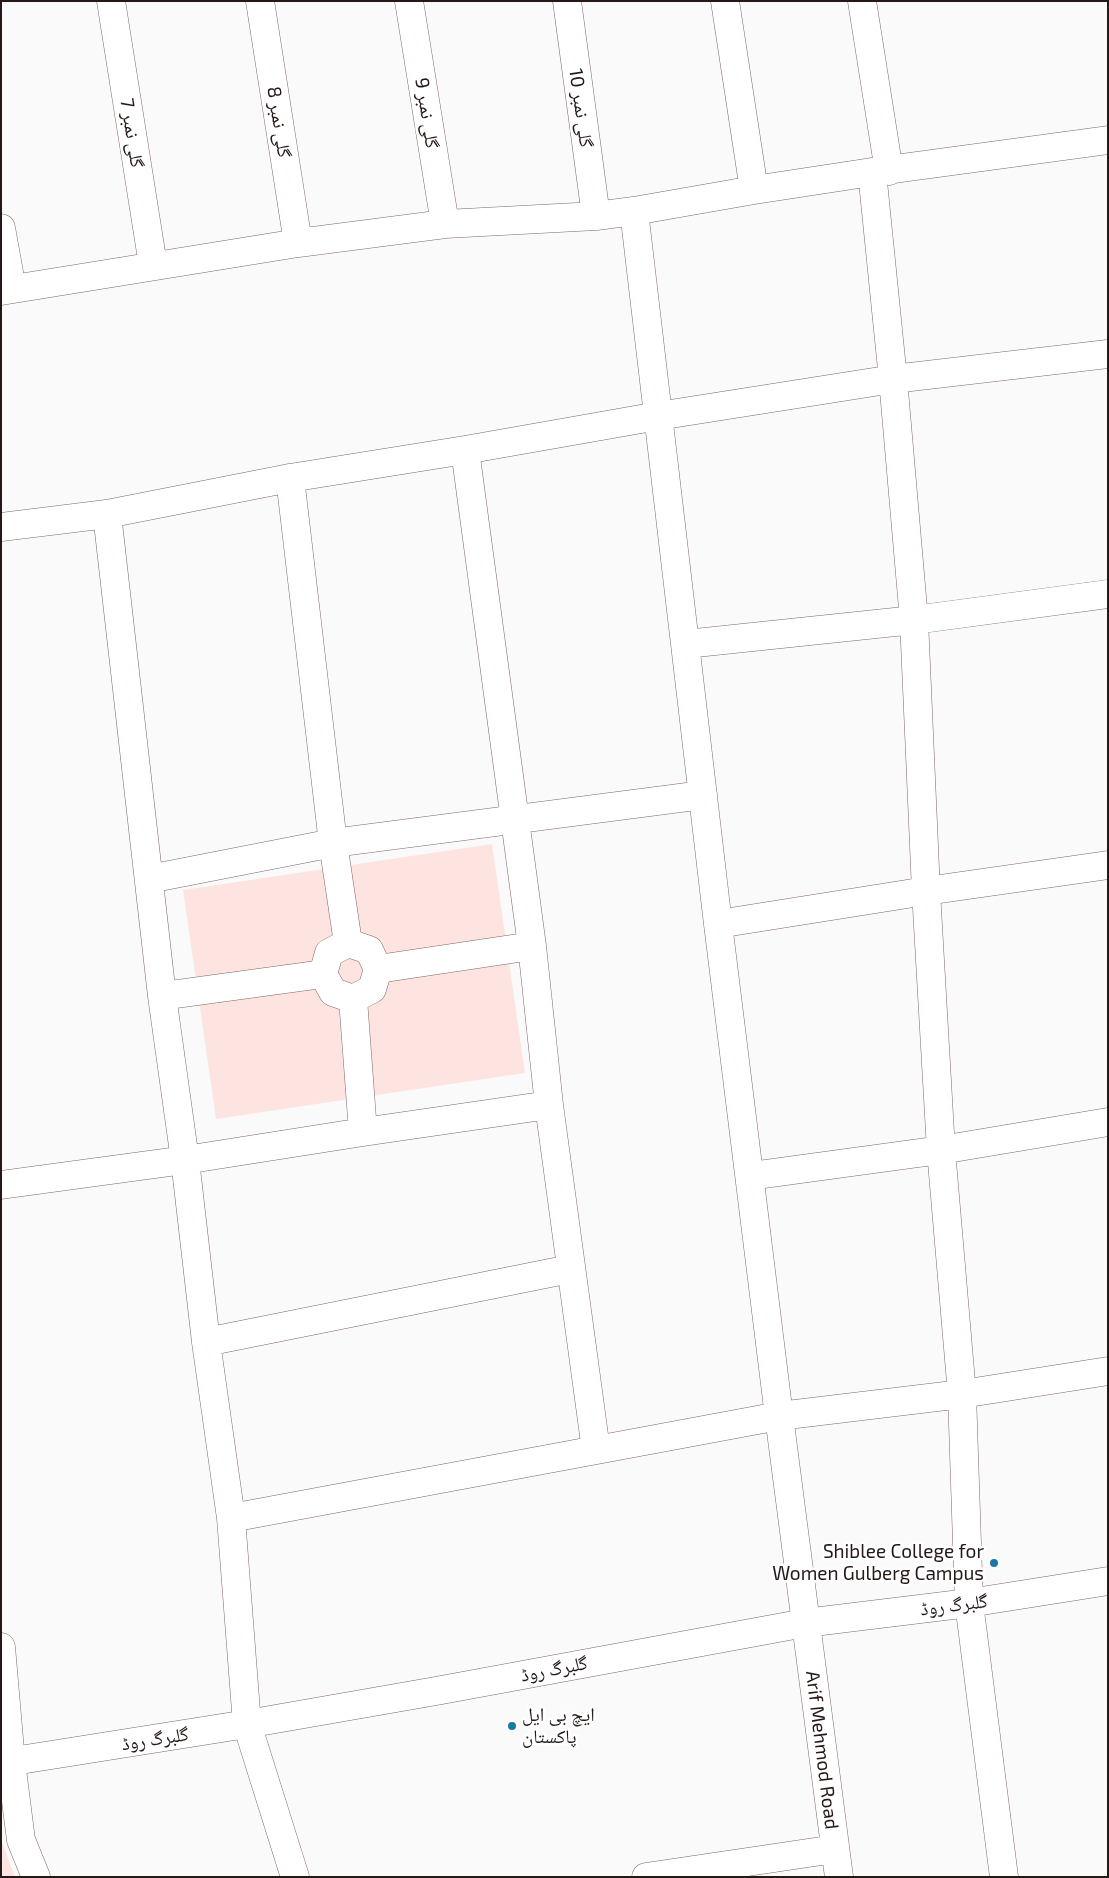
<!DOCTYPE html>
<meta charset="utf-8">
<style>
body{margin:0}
#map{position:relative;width:1109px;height:1878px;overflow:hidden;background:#fafafa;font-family:"Exo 2",sans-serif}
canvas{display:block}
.frame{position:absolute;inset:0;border:2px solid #241917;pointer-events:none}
</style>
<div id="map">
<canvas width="1109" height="1878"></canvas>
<div class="frame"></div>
</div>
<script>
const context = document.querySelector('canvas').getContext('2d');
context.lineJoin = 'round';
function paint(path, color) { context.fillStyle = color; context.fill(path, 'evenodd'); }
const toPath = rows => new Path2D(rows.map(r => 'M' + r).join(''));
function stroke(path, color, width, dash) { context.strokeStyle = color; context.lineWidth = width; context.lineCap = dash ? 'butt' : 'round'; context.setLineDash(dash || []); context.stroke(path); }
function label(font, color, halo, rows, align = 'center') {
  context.font = font + ' "Exo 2","Noto Naskh Arabic",sans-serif'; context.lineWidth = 5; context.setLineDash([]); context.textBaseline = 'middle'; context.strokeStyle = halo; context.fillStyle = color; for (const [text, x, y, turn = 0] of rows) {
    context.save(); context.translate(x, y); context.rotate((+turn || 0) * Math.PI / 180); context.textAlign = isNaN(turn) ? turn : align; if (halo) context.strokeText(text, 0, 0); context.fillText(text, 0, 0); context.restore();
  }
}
paint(toPath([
 [492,844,525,1073,216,1119,183,890],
 [1,1840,15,1877,1,1877]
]), '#fee4e1');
const minor = toPath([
 [111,1,153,265],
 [260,1,298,243],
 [409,1,445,224],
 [567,1,596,216],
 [725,1,754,190],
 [862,1,889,171],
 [872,172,893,379,914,620,926,891,941,1150,962,1394,969,1603,1004,1877],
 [634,211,718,924,779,1416,839,1877],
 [1,228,12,289],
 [1,291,298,243,445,224,596,216,634,211,754,190,872,172,1108,140],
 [465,450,515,820,532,946,549,1105,596,1450],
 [290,478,333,843,348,943],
 [107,514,162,996,185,1160,206,1342,231,1518,247,1724,295,1877],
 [1,527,107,514,290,478,465,450,658,416,893,379,1108,354],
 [686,644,914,620,1108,594],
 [149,879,333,843,703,795],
 [718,924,926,891,1108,865],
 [348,943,369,950,378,969,372,989,353,999,333,992,323,974,329,953,348,943],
 [378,969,532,946],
 [162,996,323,974],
 [353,999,363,1132],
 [750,1176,941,1150,1108,1122],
 [1,1185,185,1160,363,1132,549,1105],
 [206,1342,570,1269],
 [231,1518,779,1416,962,1394,1108,1371],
 [1,1647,11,1762,21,1840,36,1877],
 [646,1877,835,1849]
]);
const major = toPath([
 [1,1763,247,1724,436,1691,805,1623,969,1603,1108,1581]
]);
stroke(minor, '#816663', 29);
stroke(major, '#816663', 29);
stroke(minor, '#fff', 28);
stroke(major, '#fff', 28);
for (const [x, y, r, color] of [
 [994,1563,5,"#1a78a5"],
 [512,1726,5,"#1a78a5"]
]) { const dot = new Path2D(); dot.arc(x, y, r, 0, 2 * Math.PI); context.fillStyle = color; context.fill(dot); stroke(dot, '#fff', 2); }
label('19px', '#241917', '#fff', [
 ["گلی نمبر 10",581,108,82],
 ["گلی نمبر 9",427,113,81],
 ["گلی نمبر 8",279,122,81],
 ["گلی نمبر 7",132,133,81],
 ["گلبرگ روڈ",954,1605,-7],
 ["گلبرگ روڈ",554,1669,-11],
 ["گلبرگ روڈ",155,1739,-9],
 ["Arif Mehmod Road",822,1750,83]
]);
label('19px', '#241917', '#fff', [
 ["Shiblee College for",984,1552],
 ["Women Gulberg Campus",984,1574],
 ["ایچ بی ایل",522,1715,"left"],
 ["پاکستان",522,1737,"left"]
], 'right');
</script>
